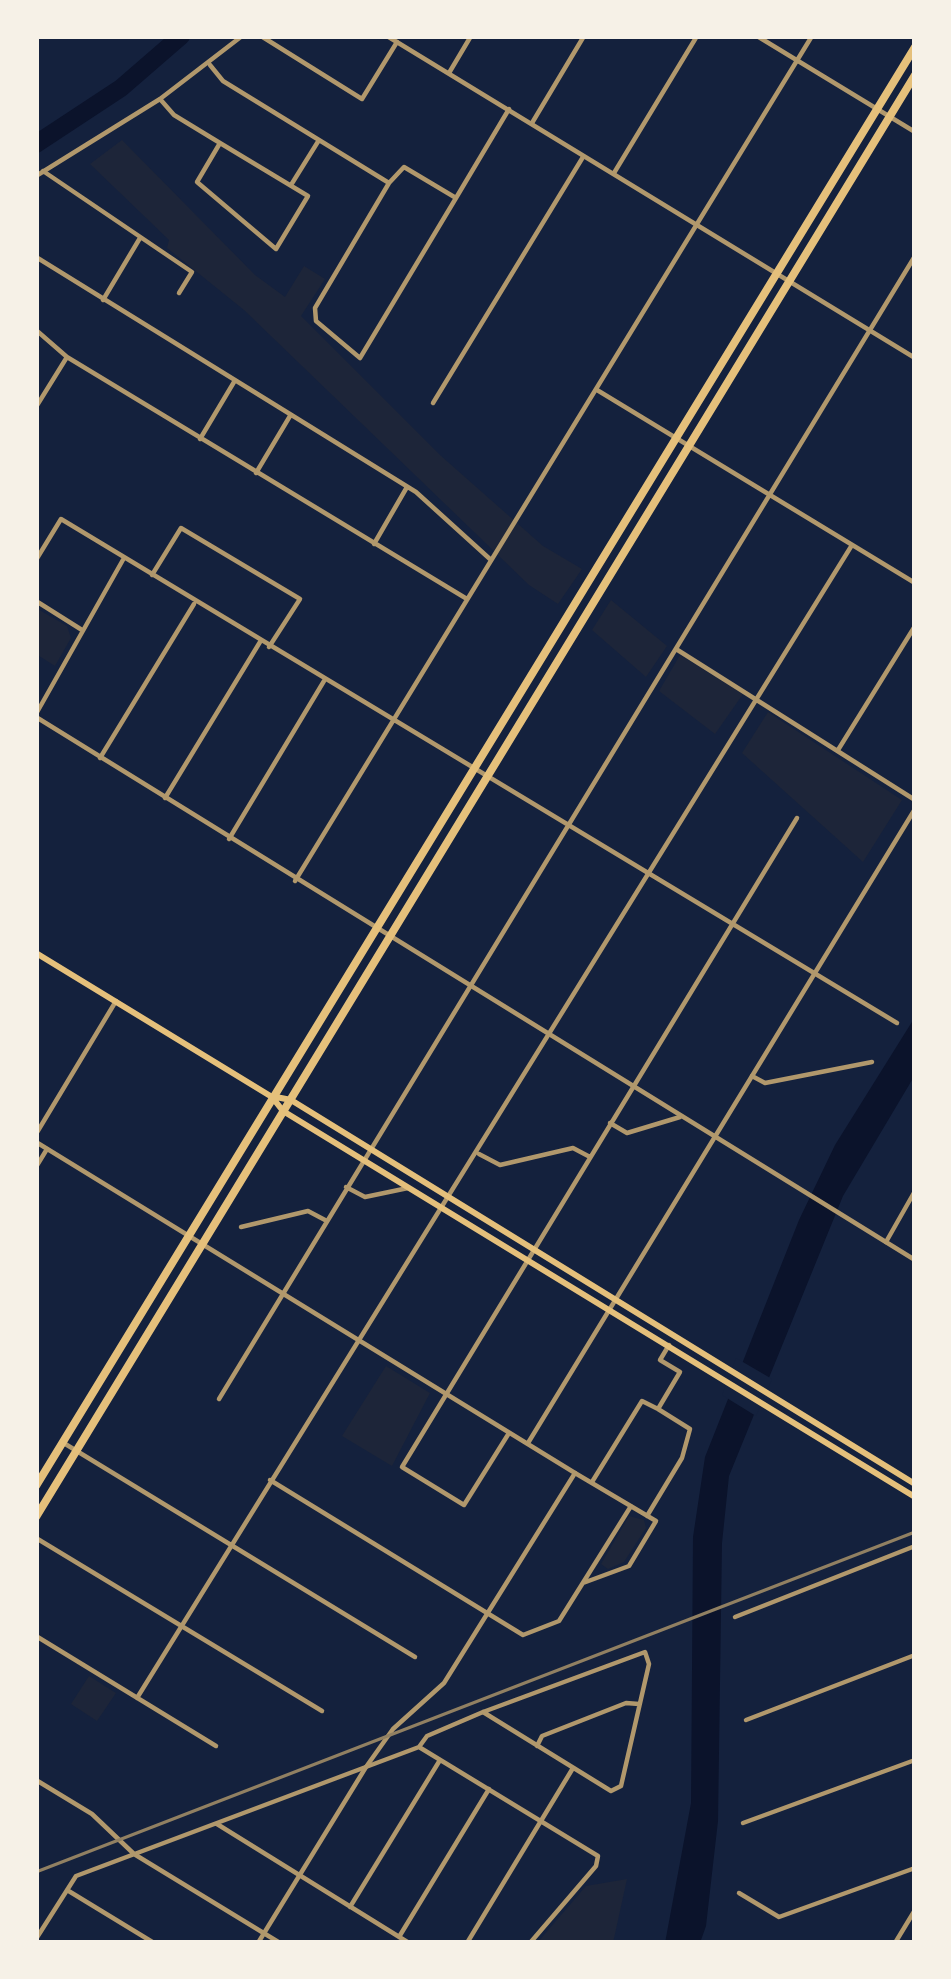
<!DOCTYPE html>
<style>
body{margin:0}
#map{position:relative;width:951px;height:1979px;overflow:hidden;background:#14213d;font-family:"Exo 2",sans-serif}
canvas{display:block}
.frame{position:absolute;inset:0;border:39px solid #f6f1e7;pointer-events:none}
</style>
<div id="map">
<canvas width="951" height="1979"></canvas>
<div class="frame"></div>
</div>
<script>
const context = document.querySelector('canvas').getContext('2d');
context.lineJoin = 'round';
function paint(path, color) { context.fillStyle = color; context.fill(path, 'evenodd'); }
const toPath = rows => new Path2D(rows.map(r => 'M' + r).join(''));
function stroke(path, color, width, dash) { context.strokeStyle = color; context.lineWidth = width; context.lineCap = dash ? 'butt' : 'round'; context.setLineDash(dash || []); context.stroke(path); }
paint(toPath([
 [122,140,255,275,285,297,304,266,325,279,301,316,440,455,543,546,582,569,558,604,529,585,244,310,167,248,169,240,90,164],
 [611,600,667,646,646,677,592,630],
 [36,608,67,626,71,638,55,666,36,654],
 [680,655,743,694,715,734,659,691],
 [768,712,902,800,863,862,742,753],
 [386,1366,430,1393,392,1466,342,1436],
 [629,1516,644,1520,646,1528,624,1562,608,1569,601,1564],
 [89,1676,116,1693,97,1721,71,1704],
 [627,1879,613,1943,537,1943,586,1886]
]), '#1d2539');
paint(toPath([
 [915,1017,915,1075,843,1196,729,1476,722,1543,718,1821,706,1926,700,1943,665,1943,691,1803,693,1537,705,1457,799,1220,835,1145]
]), '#0b132b');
paint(toPath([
 [736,1358,772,1379,756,1416,722,1395]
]), '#14213d');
stroke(toPath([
 [36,144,121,88,181,36]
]), '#0b132b', 18);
stroke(toPath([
 [97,36,121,36],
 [261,36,362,99,397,42],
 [757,36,915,132],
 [210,65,223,81,389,183],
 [449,73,471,36],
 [160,99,174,115,220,143,308,196,276,249,197,182,220,143],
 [532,123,584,36],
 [43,171,192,272,179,293],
 [614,173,697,36],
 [36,176,160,99,242,36],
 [291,185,319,140],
 [456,198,404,167,389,183,315,308,316,321,360,358,456,198,509,109],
 [36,257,416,492,491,560],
 [103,300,140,238],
 [36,330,67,357,467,599],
 [597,390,915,583],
 [433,403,583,157],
 [36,407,67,357],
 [200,439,234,382],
 [256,473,290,416],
 [374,544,407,487],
 [36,560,61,519,897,1023],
 [152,575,181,528,300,599,269,647],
 [36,601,82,630],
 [676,649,915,800],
 [36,714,124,558],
 [838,750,915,626],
 [100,758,194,604],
 [165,798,260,642],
 [229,839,324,681],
 [295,881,812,36],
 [752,1076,765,1083,872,1062],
 [610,1123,627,1133,680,1117],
 [36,1134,116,1001],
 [479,1154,500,1165,573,1148,590,1157],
 [36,1167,47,1149],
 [346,1187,365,1197,408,1188],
 [241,1227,308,1211,325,1220],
 [886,1242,915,1191],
 [219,1399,915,256],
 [509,1433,464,1505,402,1467,797,818],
 [62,1442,415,1657],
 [575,1473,656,1521,629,1566,583,1583],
 [270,1480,523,1635,559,1621,631,1506],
 [592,1482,642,1401,658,1409,680,1372,660,1360,669,1345],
 [647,1516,682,1458,690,1429,658,1409],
 [36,1538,322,1711],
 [735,1617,915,1546],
 [36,1636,216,1746],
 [137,1698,852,545],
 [746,1720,915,1655],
 [537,1746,542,1736,626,1703,639,1704],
 [419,1747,427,1736,483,1712,645,1652,649,1664,621,1786,611,1791,483,1712],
 [36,1780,92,1814,134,1854,280,1943],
 [743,1823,915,1760],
 [217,1824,409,1943],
 [67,1890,154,1943],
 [739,1893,779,1917,915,1868],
 [350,1907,440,1760],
 [399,1937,489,1789],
 [36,1939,76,1876,419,1747,598,1856,596,1866,530,1943],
 [467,1943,573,1768]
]), '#b1986c', 4.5);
stroke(toPath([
 [387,36,915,358],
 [36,717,915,1260],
 [36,1142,575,1473,444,1683,393,1729,366,1767,258,1943],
 [528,1443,915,809],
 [895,1943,915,1910]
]), '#b1986c', 4.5);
stroke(toPath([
 [272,1097,283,1111,915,1497],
 [276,1097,291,1100,915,1484]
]), '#e5c07b', 6);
stroke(toPath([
 [36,953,272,1097]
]), '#e5c07b', 6);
stroke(toPath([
 [36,1486,915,47],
 [36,1517,915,75]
]), '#e5c07b', 8);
stroke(toPath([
 [36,1872,915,1532]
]), '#918062', 3);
</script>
